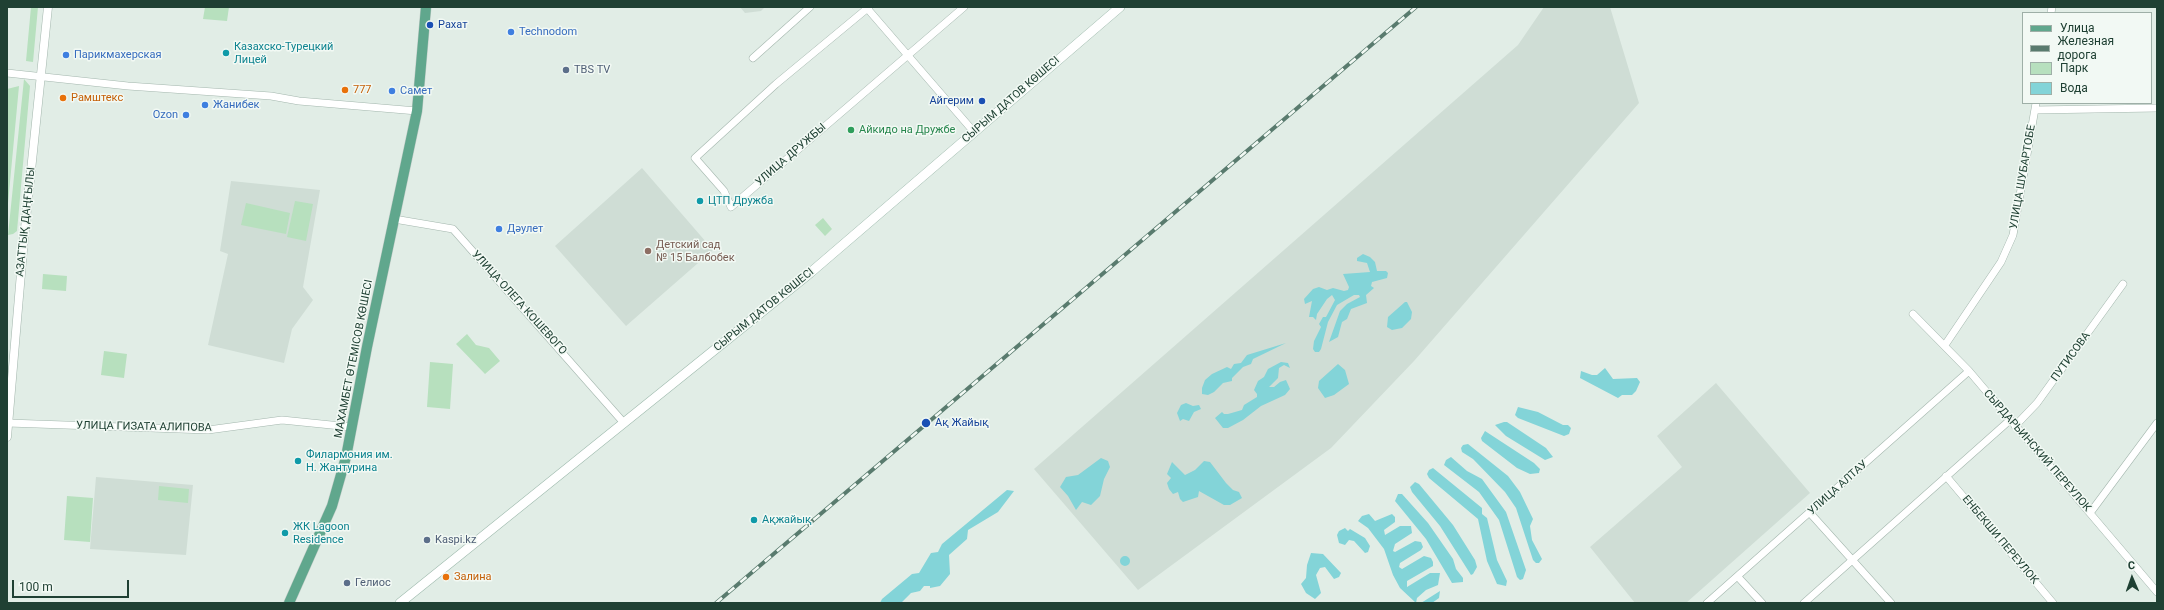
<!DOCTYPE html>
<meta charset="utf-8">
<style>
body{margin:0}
#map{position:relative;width:2164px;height:610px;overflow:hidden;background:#e1ede6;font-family:Roboto,sans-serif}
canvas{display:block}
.frame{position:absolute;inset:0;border:8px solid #1f4033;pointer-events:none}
.legend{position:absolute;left:2022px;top:12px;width:130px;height:92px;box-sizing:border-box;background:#f2f9f4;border:1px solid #9eafa7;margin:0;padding:5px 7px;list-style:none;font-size:12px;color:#1f4033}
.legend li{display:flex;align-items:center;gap:8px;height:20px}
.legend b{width:20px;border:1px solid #9eafa7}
.north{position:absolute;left:2112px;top:558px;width:40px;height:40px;-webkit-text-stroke:3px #f2f9f4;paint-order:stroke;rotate:358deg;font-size:11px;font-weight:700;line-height:16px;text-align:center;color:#1f4033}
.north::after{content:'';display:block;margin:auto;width:14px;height:18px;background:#1f4033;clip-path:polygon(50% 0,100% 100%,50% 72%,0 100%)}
.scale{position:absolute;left:12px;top:580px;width:117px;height:18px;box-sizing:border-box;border:2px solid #1f4033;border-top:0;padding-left:5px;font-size:12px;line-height:14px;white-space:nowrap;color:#1f4033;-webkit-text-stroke:3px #f2f9f4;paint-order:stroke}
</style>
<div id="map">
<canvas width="2164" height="610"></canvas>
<div class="frame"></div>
<ul class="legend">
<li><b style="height:5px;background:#60a78d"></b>Улица</li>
<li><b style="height:5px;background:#597b6e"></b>Железная дорога</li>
<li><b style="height:11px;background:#b7e0be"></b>Парк</li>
<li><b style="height:11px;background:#83d4d8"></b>Вода</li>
</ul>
<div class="north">С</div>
<div class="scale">100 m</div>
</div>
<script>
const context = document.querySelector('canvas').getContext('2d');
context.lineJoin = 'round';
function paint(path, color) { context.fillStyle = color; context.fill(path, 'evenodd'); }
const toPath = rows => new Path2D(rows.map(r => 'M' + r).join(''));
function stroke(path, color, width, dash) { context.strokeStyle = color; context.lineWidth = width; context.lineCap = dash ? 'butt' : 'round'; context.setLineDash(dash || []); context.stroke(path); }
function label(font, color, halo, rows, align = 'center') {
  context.font = font + ' Roboto,sans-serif'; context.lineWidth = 3; context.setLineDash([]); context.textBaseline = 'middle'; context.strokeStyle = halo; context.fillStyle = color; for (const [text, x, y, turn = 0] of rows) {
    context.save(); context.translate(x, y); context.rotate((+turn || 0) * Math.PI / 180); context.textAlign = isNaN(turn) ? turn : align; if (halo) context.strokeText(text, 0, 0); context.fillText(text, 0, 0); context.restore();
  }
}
paint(toPath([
 [740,7,765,7,761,11,745,13],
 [1544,7,1610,7,1639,103,1414,361,1331,448,1138,590,1034,469,1518,45],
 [642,168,713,250,626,326,555,246],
 [231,181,320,190,303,287,313,300,292,329,284,363,208,345,228,254,220,251],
 [1716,383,1810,493,1686,603,1635,603,1590,547,1682,467,1657,436],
 [96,477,193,485,186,555,90,549]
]), '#cfddd5');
paint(toPath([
 [31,7,38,7,33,62,26,61],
 [205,7,229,7,227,21,203,19],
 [24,79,30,86,17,231,13,234,8,235],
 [19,86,7,214,7,89],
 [295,201,313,204,306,241,287,237],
 [246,203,290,213,286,234,241,225],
 [823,218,832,229,825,236,815,225],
 [43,274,67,276,66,291,42,289],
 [467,334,476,345,489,348,500,361,485,374,456,344],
 [104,351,127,354,124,378,101,375],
 [430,362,453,364,450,409,427,407],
 [159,486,189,489,188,503,158,500],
 [67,496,93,498,90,542,64,540]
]), '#b7e0be');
paint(toPath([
 [1363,254,1370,257,1375,262,1377,271,1386,271,1388,273,1387,278,1372,282,1371,286,1374,288,1366,295,1367,303,1351,309,1347,319,1342,322,1338,337,1329,342,1340,311,1347,304,1360,297,1359,295,1354,295,1337,305,1328,322,1321,349,1319,352,1315,352,1313,349,1314,341,1321,327,1319,324,1323,317,1326,317,1335,300,1332,295,1327,299,1317,314,1316,320,1313,317,1309,317,1312,301,1305,304,1304,299,1313,289,1319,287,1327,290,1333,288,1344,291,1348,290,1349,287,1343,274,1370,272,1367,263,1357,261,1357,258],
 [1405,302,1407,302,1412,312,1411,319,1402,328,1392,330,1387,327,1388,317],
 [1286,343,1253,359,1251,364,1243,367,1232,378,1232,381,1223,383,1214,392,1208,395,1202,394,1202,388,1205,380,1212,374,1227,367,1231,369,1234,364,1241,363,1247,355],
 [1281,362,1288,363,1290,368,1284,365,1279,368,1278,378,1269,387,1274,387,1280,382,1286,380,1290,389,1285,395,1261,406,1243,420,1228,428,1223,428,1215,418,1222,412,1224,414,1228,414,1242,410,1244,405,1257,397,1257,394,1254,390,1258,381,1264,377,1268,369],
 [1338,364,1345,370,1349,384,1334,395,1325,398,1318,388,1319,381],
 [1605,368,1613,379,1637,378,1640,382,1636,391,1632,395,1622,395,1618,398,1580,378,1581,371,1592,375,1597,375],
 [1186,403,1193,406,1199,405,1201,409,1194,412,1189,421,1183,419,1180,421,1177,413,1181,405],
 [1518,407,1538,412,1563,425,1568,425,1571,428,1569,434,1564,436,1518,418,1515,415],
 [1504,422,1507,422,1546,448,1553,457,1545,460,1506,436,1495,425],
 [1485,431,1534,463,1540,469,1539,473,1530,474,1517,468,1482,441,1481,438],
 [1468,444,1508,476,1520,492,1533,519,1530,526,1532,540,1542,559,1539,563,1536,563,1533,560,1516,508,1505,492,1473,459,1462,452,1461,448,1463,445],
 [1451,457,1467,471,1482,479,1506,512,1526,570,1523,579,1520,580,1517,577,1499,520,1479,492,1444,465,1446,460],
 [1101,458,1108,461,1110,467,1104,479,1100,496,1091,505,1082,502,1076,510,1068,496,1060,487,1066,477,1078,475],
 [1204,461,1210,462,1226,483,1233,490,1239,492,1242,498,1230,505,1224,505,1199,491,1198,497,1183,502,1180,499,1178,492,1173,494,1169,489,1167,483,1171,478,1167,474,1172,462,1185,475,1195,470],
 [1433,468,1482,508,1482,514,1487,518,1497,560,1507,581,1506,586,1497,584,1487,561,1478,519,1429,478,1427,474,1429,470],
 [1415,482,1419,484,1453,525,1475,560,1477,567,1473,574,1471,575,1440,526,1412,492,1410,487],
 [1007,490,1014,491,998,512,968,530,967,539,949,555,950,574,940,586,930,588,930,586,924,586,920,591,911,593,901,603,880,603,882,599,912,574,919,573,931,553,938,552,942,544],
 [1398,494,1402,494,1428,523,1453,559,1456,569,1463,578,1463,582,1452,583,1426,539,1395,501],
 [1369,514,1375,521,1392,514,1395,517,1395,522,1384,530,1385,535,1400,526,1411,526,1412,533,1395,544,1393,551,1395,552,1415,541,1421,542,1423,547,1421,550,1400,563,1399,567,1402,569,1424,556,1431,558,1433,562,1433,566,1407,581,1407,587,1430,573,1440,573,1438,585,1426,590,1417,598,1416,603,1400,588,1393,575,1384,549,1368,528,1358,521,1362,516],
 [1345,528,1348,531,1350,529,1365,538,1370,546,1368,552,1365,553,1354,541,1349,540,1345,545,1339,543,1337,535,1339,531],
 [1311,553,1323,554,1341,573,1339,577,1334,579,1325,567,1320,568,1316,575,1321,593,1315,599,1306,593,1301,584,1306,578,1307,565],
 '1120 561a5 5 0 1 1 10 0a5 5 0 1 1-10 0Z',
 [1440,591,1439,598,1432,603,1421,603]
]), '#83d4d8');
const minor = toPath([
 [866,7,974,132],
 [869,7,776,84,695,158,724,191,731,207,964,7],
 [2051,13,2052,7],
 [753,58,810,7],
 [7,73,128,86,271,96,299,101,417,111],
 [2035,110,2157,108],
 [394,219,453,229,624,423],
 [1913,314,1969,371,2157,592],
 [1945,345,2001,262,2013,235,2036,103],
 [8,423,208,430,282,420,351,427],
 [2015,426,2037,403,2123,284],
 [1946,476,2053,603],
 [1810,513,1891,603],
 [2090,513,2157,423],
 [1738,577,1762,603],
 [1707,603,1969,371],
 [1804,603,2010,420]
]);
const tertiary = toPath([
 [7,437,24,238,48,7]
]);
const secondary = toPath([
 [400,603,810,273,1120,7]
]);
const primary = toPath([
 [289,603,332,506,346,457,367,347,417,111,426,7]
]);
stroke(minor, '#a3b6ad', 8);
stroke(tertiary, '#a3b6ad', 9);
stroke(secondary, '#9ebaad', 10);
stroke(primary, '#c0cac6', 11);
stroke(minor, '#fff', 7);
stroke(tertiary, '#fff', 8);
stroke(secondary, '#fff', 9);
stroke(primary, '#60a78d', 10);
const rail = toPath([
 [716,603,1416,7]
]);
stroke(rail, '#597b6e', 4);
stroke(rail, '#f2f9f4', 2.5, [8]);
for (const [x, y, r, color] of [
 [430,25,4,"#1a4fb4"],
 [511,32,4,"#3f7fe0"],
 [226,53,4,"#0f9aa8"],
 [66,55,4,"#3f7fe0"],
 [566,70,4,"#5c6f8a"],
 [345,90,4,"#e8710a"],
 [392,91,4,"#3f7fe0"],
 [63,98,4,"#e8710a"],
 [982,101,4,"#1a4fb4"],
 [205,105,4,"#3f7fe0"],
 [186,115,4,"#3f7fe0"],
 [851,130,4,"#2e9e5b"],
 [700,201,4,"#0f9aa8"],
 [499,229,4,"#3f7fe0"],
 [648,251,4,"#8d6e63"],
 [926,423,5,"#1a4fb4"],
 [298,461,4,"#0f9aa8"],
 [754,520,4,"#0f9aa8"],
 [285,533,4,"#0f9aa8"],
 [427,540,4,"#5c6f8a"],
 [446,577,4,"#e8710a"],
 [347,583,4,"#5c6f8a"]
]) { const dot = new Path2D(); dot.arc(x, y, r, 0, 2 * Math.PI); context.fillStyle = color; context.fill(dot); stroke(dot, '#f2f9f4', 1.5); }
label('11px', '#164399', '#f2f9f4', [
 ["Рахат",438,25],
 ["Айгерим",974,101,"right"],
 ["Ақ Жайық",935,423]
], 'left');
label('11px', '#366cbe', '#f2f9f4', [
 ["Technodom",519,32],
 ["Парикмахерская",74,55],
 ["Самет",400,91],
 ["Жанибек",213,105],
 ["Ozon",178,115,"right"],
 ["Дәулет",507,229]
], 'left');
label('11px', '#0d838f', '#f2f9f4', [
 ["Казахско-Турецкий",234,47],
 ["Лицей",234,60],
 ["ЦТП Дружба",708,201],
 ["Филармония им.",306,455],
 ["Н. Жантурина",306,468],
 ["Ақжайық",762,520],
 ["ЖК Lagoon",293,527],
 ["Residence",293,540]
], 'left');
label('11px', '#4e5e75', '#f2f9f4', [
 ["TBS TV",574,70],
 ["Kaspi.kz",435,540],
 ["Гелиос",355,583]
], 'left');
label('11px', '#c56008', '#f2f9f4', [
 ["777",353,90],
 ["Рамштекс",71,98],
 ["Залина",454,577]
], 'left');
label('11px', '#1f4033', '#f2f9f4', [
 ["СЫРЫМ ДАТОВ КӨШЕСІ",1011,100,-41],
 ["УЛИЦА ДРУЖБЫ",791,155,-41],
 ["УЛИЦА ШУБАРТОБЕ",2023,177,-80],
 ["АЗАТТЫҚ ДАҢҒЫЛЫ",26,222,-84],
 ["УЛИЦА ОЛЕГА КОШЕВОГО",519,303,48],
 ["СЫРЫМ ДАТОВ КӨШЕСІ",764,310,-39],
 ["ПУТИСОВА",2071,357,-54],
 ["МАХАМБЕТ ӨТЕМІСОВ КӨШЕСІ",354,359,-79],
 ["УЛИЦА ГИЗАТА АЛИПОВА",144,427,1],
 ["СЫРДАРЬИНСКИЙ ПЕРЕУЛОК",2037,451,49],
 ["УЛИЦА АЛТАУ",1838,488,-42],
 ["ЕНБЕКШИ ПЕРЕУЛОК",2000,540,50]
]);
label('11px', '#27864d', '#f2f9f4', [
 ["Айкидо на Дружбе",859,130]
], 'left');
label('11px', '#785e54', '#f2f9f4', [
 ["Детский сад",656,245],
 ["№ 15 Балбобек",656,258]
], 'left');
</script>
